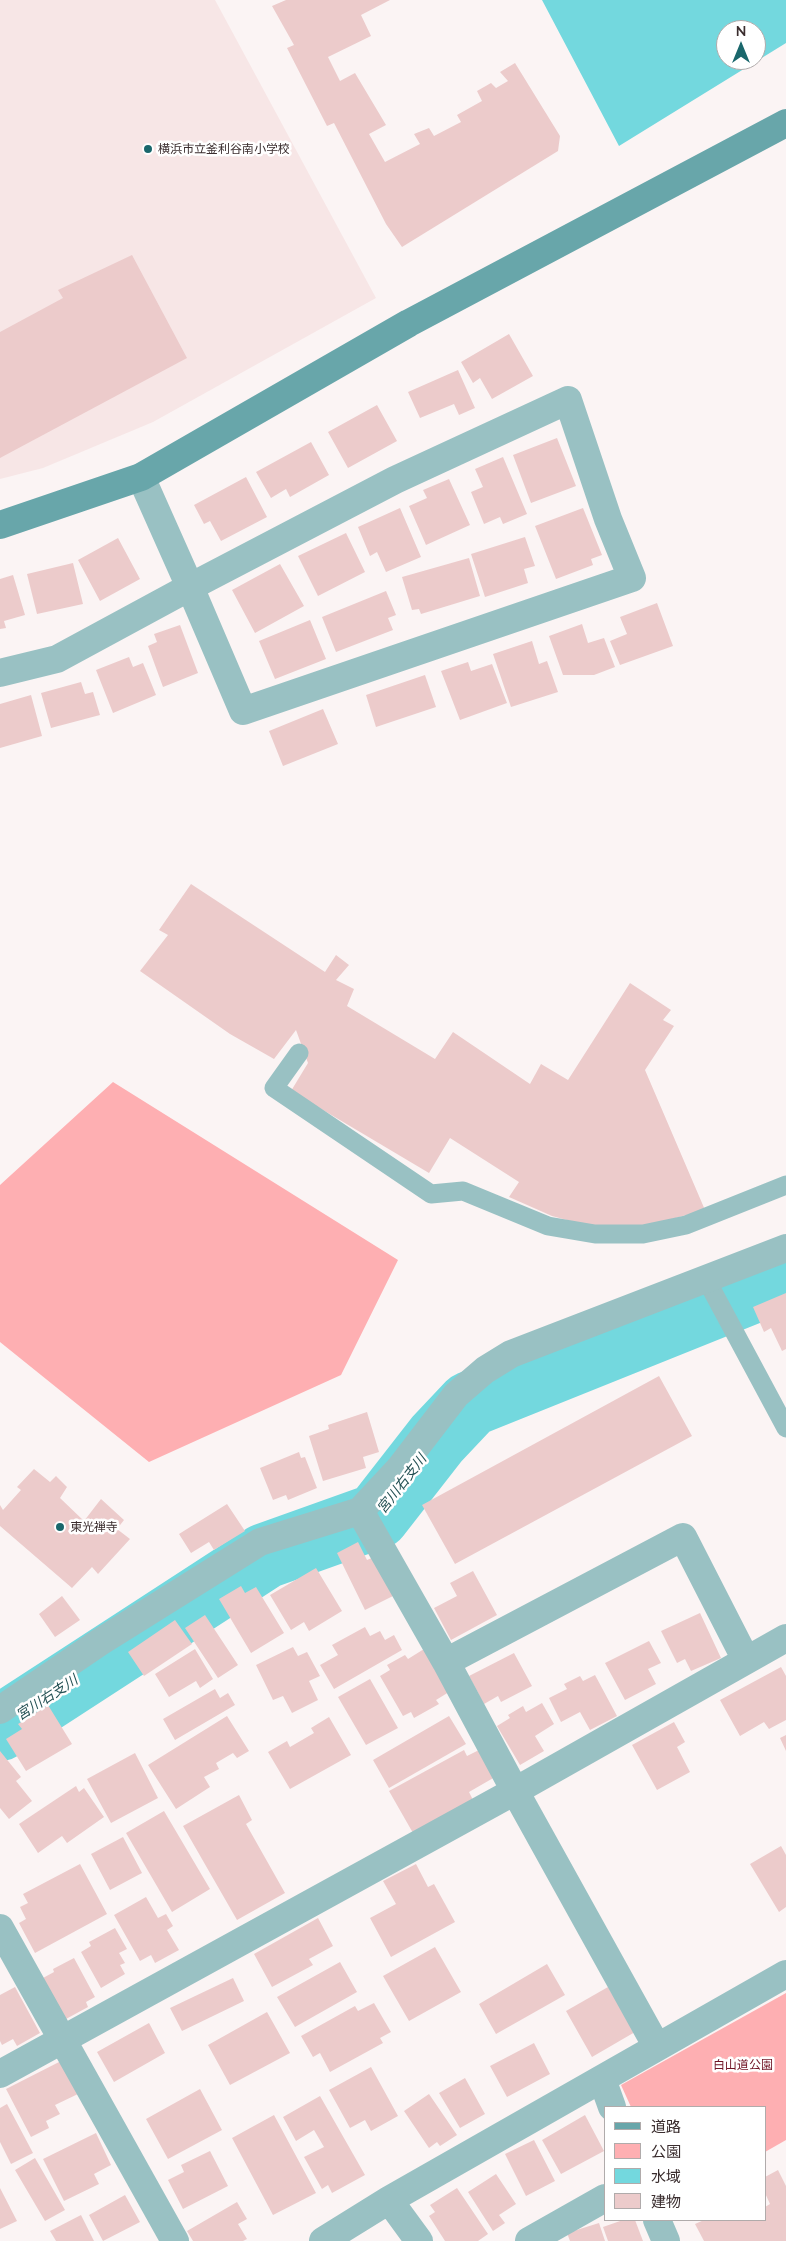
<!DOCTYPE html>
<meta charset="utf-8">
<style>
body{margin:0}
#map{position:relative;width:786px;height:2241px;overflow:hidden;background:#fbf4f4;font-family:Mulish,"Noto Sans JP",sans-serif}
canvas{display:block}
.legend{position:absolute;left:604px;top:2106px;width:162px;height:115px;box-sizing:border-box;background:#fff;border:1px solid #b0abab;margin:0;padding:6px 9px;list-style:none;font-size:15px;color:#3a2d2e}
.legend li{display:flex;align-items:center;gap:10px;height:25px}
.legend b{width:25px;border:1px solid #b0abab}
.north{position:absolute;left:716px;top:20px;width:50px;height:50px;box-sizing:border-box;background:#fff;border:1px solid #b0abab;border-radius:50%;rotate:0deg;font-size:14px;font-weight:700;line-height:20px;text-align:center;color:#3a2d2e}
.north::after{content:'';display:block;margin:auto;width:18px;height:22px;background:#1a676c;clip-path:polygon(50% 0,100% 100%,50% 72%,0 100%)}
</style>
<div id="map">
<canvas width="786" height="2241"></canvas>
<ul class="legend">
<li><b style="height:6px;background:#68a6aa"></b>道路</li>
<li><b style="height:14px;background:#feafb2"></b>公園</li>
<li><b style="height:14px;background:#73d8de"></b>水域</li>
<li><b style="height:14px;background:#eccbcb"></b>建物</li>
</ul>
<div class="north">N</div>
</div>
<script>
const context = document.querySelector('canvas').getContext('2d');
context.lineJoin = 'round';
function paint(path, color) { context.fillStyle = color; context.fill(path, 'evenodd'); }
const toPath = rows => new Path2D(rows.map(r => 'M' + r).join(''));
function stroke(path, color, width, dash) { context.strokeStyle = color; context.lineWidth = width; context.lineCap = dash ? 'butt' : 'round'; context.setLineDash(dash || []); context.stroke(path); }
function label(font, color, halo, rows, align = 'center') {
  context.font = font + ' Mulish,"Noto Sans JP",sans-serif'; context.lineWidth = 5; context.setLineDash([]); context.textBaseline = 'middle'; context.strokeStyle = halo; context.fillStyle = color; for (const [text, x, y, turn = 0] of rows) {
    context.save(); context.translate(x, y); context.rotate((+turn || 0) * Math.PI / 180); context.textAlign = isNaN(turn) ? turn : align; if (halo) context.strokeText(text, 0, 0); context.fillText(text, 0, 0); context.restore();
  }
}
paint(toPath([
 [0,0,215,0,376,298,153,422,43,468,0,479]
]), '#f7e6e6');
paint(toPath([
 [113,1082,398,1260,341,1375,149,1462,0,1342,0,1185],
 [786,1993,786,2140,765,2152,765,2107,631,2107,621,2085]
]), '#feafb2');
paint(toPath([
 [542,0,786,0,786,43,619,146],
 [726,30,756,30,756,60,726,60]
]), '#73d8de');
stroke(toPath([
 [0,1728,265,1556,377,1516,437,1439,470,1404,786,1277]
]), '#73d8de', 66);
paint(toPath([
 [286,0,390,0,361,15,371,36,328,57,340,81,355,73,386,125,369,134,385,162,420,144,414,134,429,128,434,136,461,122,457,115,482,101,477,91,491,83,496,88,508,81,500,72,515,63,560,136,558,151,402,247,386,224,334,123,327,126,287,48,294,45,272,6],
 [132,255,187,358,0,458,0,332,63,298,58,290],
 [509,334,533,376,492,399,480,378,473,383,461,362],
 [458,370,475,408,459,415,454,404,420,418,408,392],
 [377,405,397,441,348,468,328,432],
 [557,438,576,486,531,503,513,455],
 [311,442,329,475,290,497,286,489,271,498,256,472],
 [503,457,527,514,503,524,500,517,484,524,471,492,483,487,475,469],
 [246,477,267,517,221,541,210,521,204,524,194,505],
 [449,479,470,525,426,545,409,506,427,498,423,490],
 [400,508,421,557,386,572,377,552,370,556,358,527],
 [583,508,602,555,591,559,593,565,556,579,535,526],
 [346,533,365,572,318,596,298,556],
 [525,537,535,566,524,569,528,583,485,597,471,554],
 [118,538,140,579,100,601,78,560],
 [469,558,480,596,421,614,419,609,412,610,402,577],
 [73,563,83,604,37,614,27,574],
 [280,564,304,606,255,633,232,590],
 [13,575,25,615,4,621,6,628,0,629,0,579],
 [386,591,396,615,388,618,393,630,336,652,322,617],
 [657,603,673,646,620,665,610,641,627,634,620,617],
 [310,620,326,659,275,679,259,641],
 [582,624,588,643,604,638,615,667,594,675,563,675,549,636],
 [180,625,198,673,163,687,148,646,157,642,154,634],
 [532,641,539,664,547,661,558,692,511,707,493,654],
 [129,657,133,667,143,663,156,695,113,713,96,670],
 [468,662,471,671,492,664,507,703,460,720,441,671],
 [425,675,436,707,376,727,366,695],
 [81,682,85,694,93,692,100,715,51,728,41,693],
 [31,695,42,736,0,748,0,704],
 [323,709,338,744,283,766,269,731],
 [191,884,325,972,336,955,349,965,336,980,354,989,347,1006,435,1059,453,1032,530,1084,541,1064,568,1080,630,983,671,1010,663,1020,674,1026,645,1070,705,1210,646,1226,589,1226,552,1216,509,1197,519,1182,450,1138,429,1173,291,1091,308,1063,296,1030,274,1059,230,1034,140,971,168,935,159,930],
 [786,1293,786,1349,782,1351,771,1328,764,1332,753,1307],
 [659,1376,692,1436,455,1564,422,1505],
 [367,1412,379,1452,363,1457,366,1468,323,1481,309,1436,329,1429,328,1425],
 [299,1452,301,1458,305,1457,317,1488,288,1500,286,1495,273,1500,260,1468],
 [34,1469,50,1482,56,1476,67,1487,60,1498,84,1521,101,1499,124,1520,117,1529,130,1539,98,1574,92,1567,72,1588,0,1526,0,1505,3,1510,21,1490,17,1487],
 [227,1504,245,1531,214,1550,209,1542,191,1553,179,1534],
 [358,1542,367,1560,374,1557,393,1596,365,1610,337,1553],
 [316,1568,342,1611,309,1631,304,1622,291,1630,270,1595],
 [473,1571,497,1615,451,1640,434,1608,457,1596,450,1583],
 [241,1586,245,1593,256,1587,284,1633,251,1653,219,1599],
 [62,1596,80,1620,55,1637,39,1614],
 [700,1613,721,1658,691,1671,685,1659,677,1663,661,1631],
 [205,1615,238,1665,218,1678,185,1628],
 [175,1620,192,1644,144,1676,128,1652],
 [365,1627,370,1636,380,1631,385,1640,394,1635,402,1650,334,1689,320,1665,338,1655,332,1645],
 [649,1641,661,1663,648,1669,656,1684,625,1700,605,1663],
 [293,1647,298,1656,307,1652,320,1676,309,1681,318,1700,292,1713,283,1696,273,1700,256,1665],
 [195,1649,213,1679,200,1688,196,1681,169,1697,155,1674],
 [424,1649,449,1692,436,1700,439,1704,414,1718,411,1712,403,1716,380,1676,390,1670,387,1665,405,1655,408,1659],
 [514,1653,532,1686,501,1702,498,1696,484,1704,469,1676],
 [781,1667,786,1676,786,1720,769,1729,764,1722,740,1736,720,1700],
 [595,1675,617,1716,590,1730,580,1712,561,1722,549,1698,567,1689,564,1684,580,1676,583,1681],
 [370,1679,398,1728,366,1745,338,1697],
 [215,1689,220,1698,228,1693,235,1705,175,1740,163,1719],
 [542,1703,554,1724,535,1736,544,1751,520,1765,497,1726,510,1718,508,1715,523,1706,526,1712],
 [48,1705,72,1744,26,1771,6,1739,22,1729,18,1724],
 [227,1716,249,1751,237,1758,233,1753,216,1763,219,1769,204,1777,210,1787,176,1809,148,1765],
 [449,1716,466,1744,389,1788,373,1760],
 [329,1717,351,1755,290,1789,268,1752,287,1741,290,1747,314,1733,311,1728],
 [674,1722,685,1742,677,1747,690,1772,657,1790,632,1745],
 [786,1735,786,1751,780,1738],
 [464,1750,467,1756,479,1750,495,1777,469,1792,473,1800,413,1833,389,1791],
 [0,1751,21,1777,16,1781,32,1801,9,1819,0,1808],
 [135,1753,158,1798,111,1823,87,1779],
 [76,1786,79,1792,84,1788,104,1817,67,1843,62,1836,38,1853,19,1824],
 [239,1795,252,1820,246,1824,285,1893,237,1920,183,1826],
 [164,1811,210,1889,172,1912,126,1833],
 [123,1837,142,1873,110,1890,91,1854],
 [781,1846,786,1855,786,1907,779,1912,750,1864],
 [80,1864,107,1914,35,1953,19,1923,26,1919,20,1907,28,1903,23,1894],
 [416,1864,428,1887,434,1884,455,1922,391,1957,370,1918,396,1904,383,1881],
 [146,1897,158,1918,166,1914,173,1926,167,1930,179,1950,155,1963,151,1955,140,1961,114,1915],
 [318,1918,333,1946,309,1959,313,1965,272,1987,254,1954],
 [115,1928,127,1949,119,1953,125,1963,120,1965,125,1974,101,1988,81,1952,91,1946,89,1942],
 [435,1947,461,1992,409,2021,383,1976],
 [74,1958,95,1997,86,2002,88,2007,66,2019,43,1978,54,1972,53,1969],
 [340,1962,357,1992,295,2027,277,1997],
 [547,1964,565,1995,496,2034,479,2004],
 [233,1978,244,2001,182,2031,170,2008],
 [15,1987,40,2033,17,2046,13,2039,2,2045,0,2041,0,1995],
 [608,1987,635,2032,592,2057,566,2011],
 [374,2003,391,2032,380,2038,383,2043,330,2072,320,2053,313,2057,301,2036,355,2006,358,2011],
 [267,2012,290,2053,230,2085,208,2045],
 [149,2023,165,2053,114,2082,97,2052],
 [534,2043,550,2074,507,2097,490,2066],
 [61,2061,78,2094,55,2105,60,2114,46,2121,49,2128,31,2137,6,2089],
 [371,2067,398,2116,371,2131,365,2120,350,2128,329,2090],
 [465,2078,485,2114,460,2128,439,2093],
 [200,2089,222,2130,168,2159,146,2119],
 [429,2094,457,2135,440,2146,437,2142,429,2148,404,2111],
 [320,2096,365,2175,332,2193,328,2185,322,2189,304,2157,324,2147,314,2130,296,2141,283,2117],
 [7,2104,33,2153,11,2164,0,2142,0,2108],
 [274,2115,316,2193,273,2215,232,2138],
 [585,2115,604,2151,561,2174,542,2140],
 [96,2133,111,2165,94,2174,99,2184,64,2201,43,2159],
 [534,2140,555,2181,526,2196,505,2154],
 [210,2151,228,2186,183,2209,168,2180,184,2172,181,2165],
 [35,2158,65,2210,45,2221,15,2170],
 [778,2170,786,2186,786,2241,704,2241,695,2224,704,2220,765,2220,765,2207,770,2204,765,2193,765,2177],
 [496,2174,516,2204,499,2215,505,2223,493,2231,468,2192],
 [0,2188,17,2221,0,2229],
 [457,2188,488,2234,478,2241,445,2241,429,2216,435,2212,430,2205],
 [125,2195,140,2222,103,2241,89,2215],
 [237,2202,247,2219,238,2224,247,2239,243,2241,193,2241,187,2231],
 [81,2215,94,2241,56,2241,50,2231],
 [623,2220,635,2220,643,2241,608,2241,603,2227],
 [599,2223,605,2241,570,2241,567,2233]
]), '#eccbcb');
stroke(toPath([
 [299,1053,274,1088,431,1194,463,1191,548,1226,595,1234,643,1234,686,1225,786,1185],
 [706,1279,786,1428]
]), '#99c1c3', 19);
stroke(toPath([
 [0,673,57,659,190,587,395,480,568,400,608,519,632,578,243,711,190,587,141,477],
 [360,1511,446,1662,515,1791,657,2047],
 [446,1662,683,1537,746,1660],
 [0,1710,100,1642,260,1542,360,1511,400,1468,456,1395,485,1370,511,1354,786,1248],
 [0,1928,175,2241],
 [0,2074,515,1791,786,1638],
 [602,2079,612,2107],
 [389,2200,419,2241],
 [657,2220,666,2241],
 [323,2241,389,2200,786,1974],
 [529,2241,605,2198]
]), '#99c1c3', 28);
stroke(toPath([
 [0,525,141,477,409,323,786,123]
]), '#68a6aa', 28);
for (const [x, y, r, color] of [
 [148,149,5,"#1a676c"],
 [60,1527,5,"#1a676c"]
]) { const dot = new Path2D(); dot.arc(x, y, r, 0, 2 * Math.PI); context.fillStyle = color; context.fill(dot); stroke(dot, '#fff', 2); }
label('12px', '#3a2d2e', '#fff', [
 ["横浜市立釜利谷南小学校",158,149],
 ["東光禅寺",70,1527]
], 'left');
label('12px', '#701425', '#fff', [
 ["白山道公園",743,2065]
]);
label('italic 14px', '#245154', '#fff', [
 ["宮川右支川",402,1484,-52],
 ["宮川右支川",47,1698,-33]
]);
</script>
